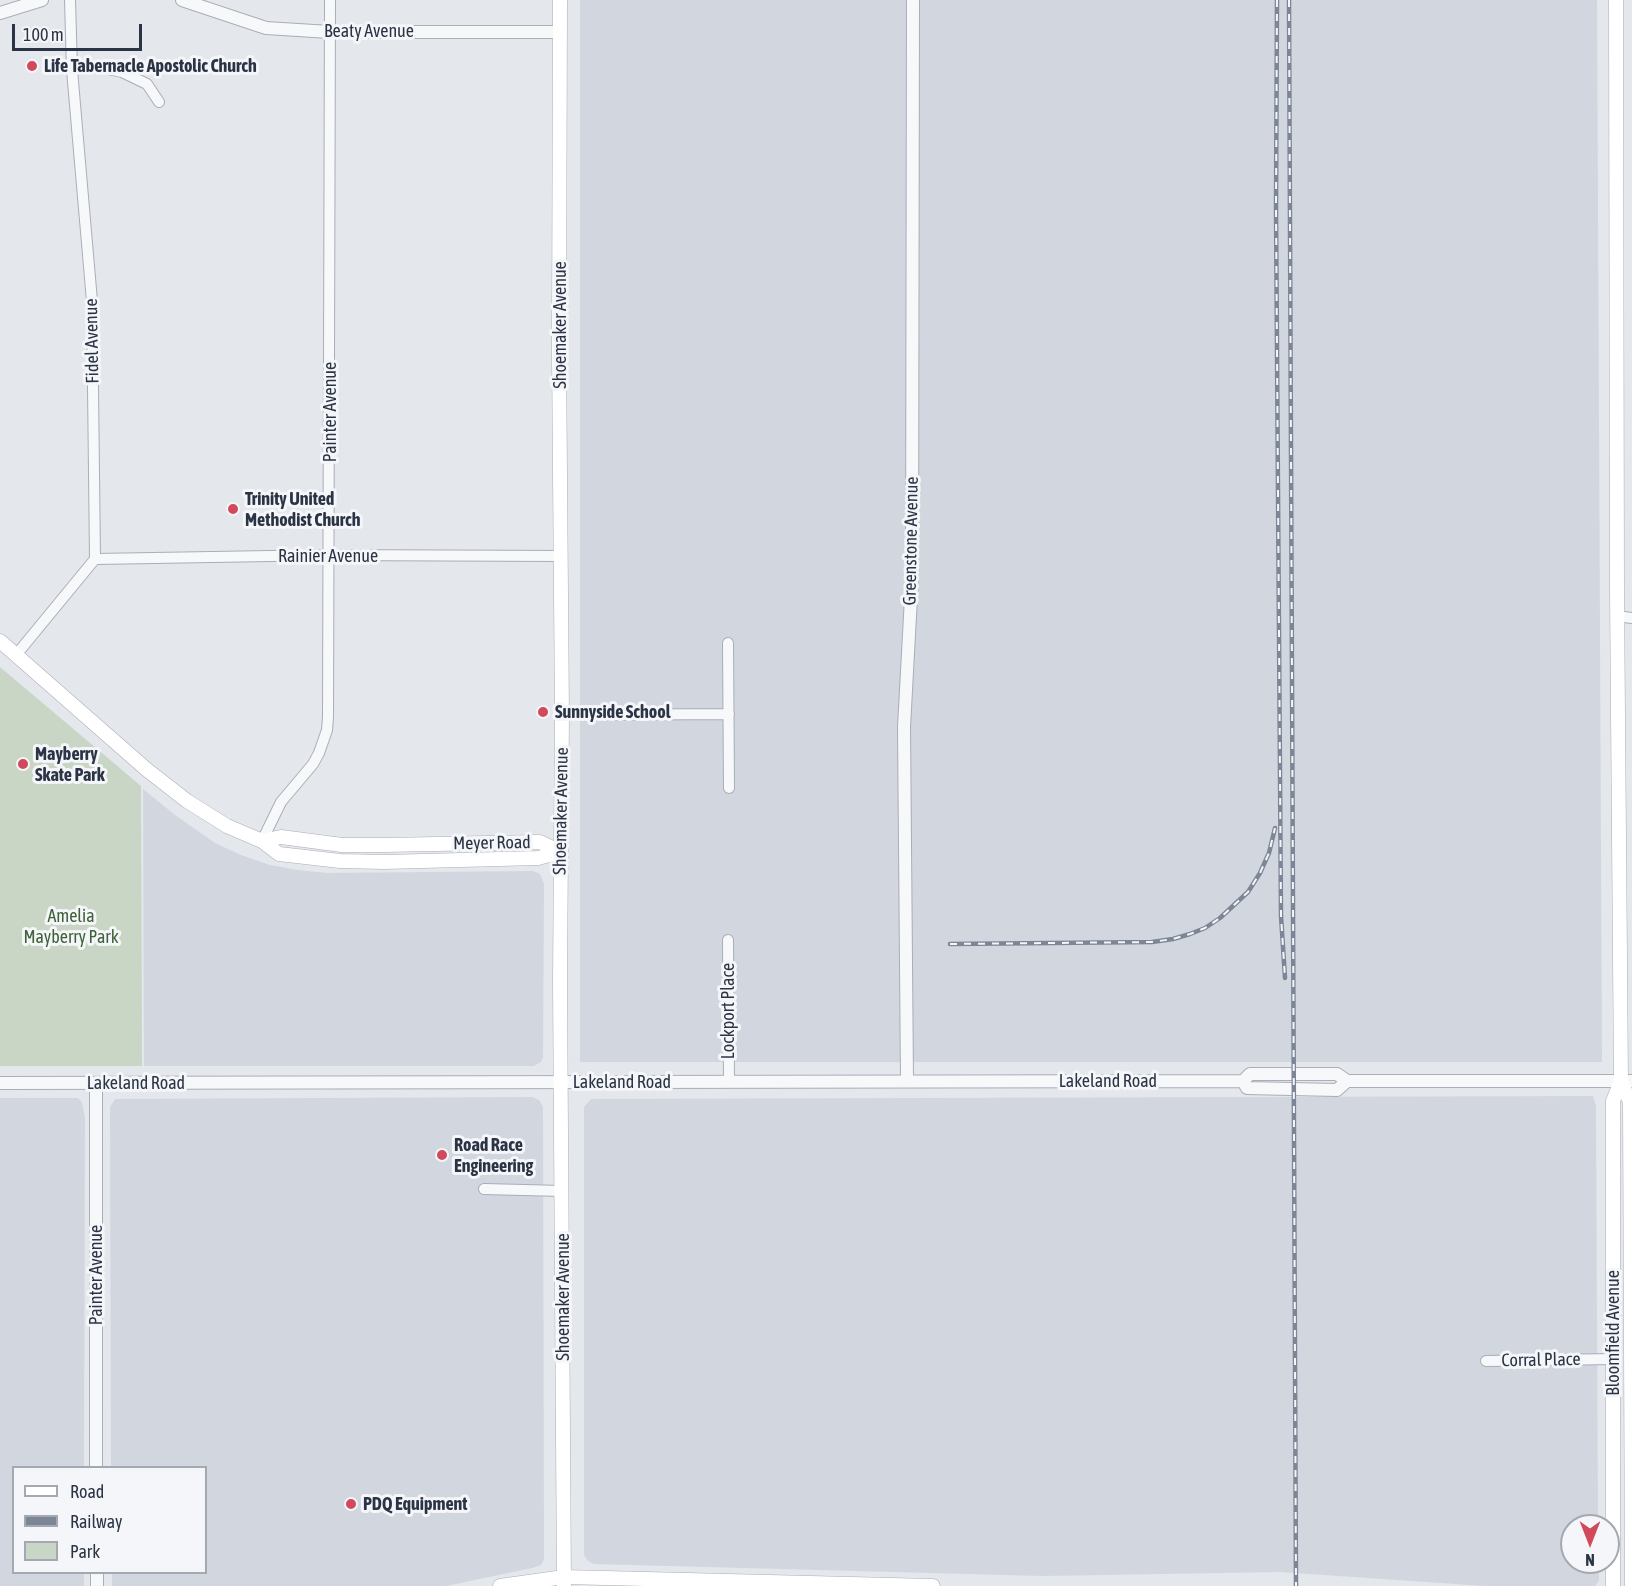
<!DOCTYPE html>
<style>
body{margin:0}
#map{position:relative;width:1632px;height:1586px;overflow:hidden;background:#e4e7ec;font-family:"Asap Condensed",sans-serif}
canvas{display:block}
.legend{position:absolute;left:12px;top:1466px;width:195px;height:108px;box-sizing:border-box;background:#f4f6f9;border:2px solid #a4a8b1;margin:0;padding:8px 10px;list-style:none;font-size:18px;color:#2b3445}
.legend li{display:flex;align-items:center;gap:12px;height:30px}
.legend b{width:30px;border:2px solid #a4a8b1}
.north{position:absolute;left:1560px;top:1514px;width:60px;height:60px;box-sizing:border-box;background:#f4f6f9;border:2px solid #a4a8b1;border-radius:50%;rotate:180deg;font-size:16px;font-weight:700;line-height:24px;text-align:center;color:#2b3445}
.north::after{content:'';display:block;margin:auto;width:21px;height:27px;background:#d1495b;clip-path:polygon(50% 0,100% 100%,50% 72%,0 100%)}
.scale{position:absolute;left:12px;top:24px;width:130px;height:27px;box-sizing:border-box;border:3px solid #2b3445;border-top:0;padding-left:8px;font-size:18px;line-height:21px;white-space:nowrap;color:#2b3445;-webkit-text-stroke:4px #f4f6f9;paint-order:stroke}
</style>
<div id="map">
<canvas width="1632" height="1586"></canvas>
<ul class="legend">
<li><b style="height:8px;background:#fff"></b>Road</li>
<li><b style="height:8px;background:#7d8696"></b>Railway</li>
<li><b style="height:16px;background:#c9d6c5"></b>Park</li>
</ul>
<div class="north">N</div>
<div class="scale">100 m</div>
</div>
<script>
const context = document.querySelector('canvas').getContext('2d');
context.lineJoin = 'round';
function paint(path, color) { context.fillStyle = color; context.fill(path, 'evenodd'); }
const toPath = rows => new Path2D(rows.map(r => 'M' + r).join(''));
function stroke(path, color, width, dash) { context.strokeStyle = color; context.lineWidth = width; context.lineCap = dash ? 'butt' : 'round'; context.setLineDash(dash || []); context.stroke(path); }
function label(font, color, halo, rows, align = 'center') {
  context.font = font + ' "Asap Condensed",sans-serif'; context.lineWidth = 6; context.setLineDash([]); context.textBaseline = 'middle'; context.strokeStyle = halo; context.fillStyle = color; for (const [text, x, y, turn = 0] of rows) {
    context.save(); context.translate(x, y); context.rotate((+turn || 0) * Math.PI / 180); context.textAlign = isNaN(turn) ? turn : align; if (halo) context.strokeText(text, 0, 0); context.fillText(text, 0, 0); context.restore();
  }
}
paint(toPath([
 [580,0,1597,0,1602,1062,580,1062],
 [143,789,175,815,215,843,241,855,270,865,297,870,327,873,533,871,540,874,544,884,543,1057,541,1062,534,1066,144,1066],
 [1593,1096,1596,1106,1598,1526,1572,1526,1572,1562,1599,1562,1599,1581,1595,1586,1485,1586,1280,1572,1043,1576,594,1564,588,1561,584,1555,584,1107,591,1099],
 [532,1097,539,1100,543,1107,544,1559,541,1565,532,1568,446,1586,112,1586,112,1573,206,1572,206,1468,111,1467,110,1107,115,1099],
 [0,1098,78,1098,82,1102,85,1118,84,1467,14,1468,14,1572,84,1573,84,1586,0,1586]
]), '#d2d6de');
paint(toPath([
 [0,667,141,786,142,1066,0,1066]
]), '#c9d6c5');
const minor = toPath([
 [72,70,98,67,122,72,147,84,159,102],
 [95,559,329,555,562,556],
 [1617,616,1632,618],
 [728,643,729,788],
 [16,655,95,559,92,301,72,70,70,0],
 [562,715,729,714],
 [262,841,281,802,313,764,319,753,327,730,328,717,330,0],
 [728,940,729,1082],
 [484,1189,563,1191],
 [1486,1361,1613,1359]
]);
const tertiary = toPath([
 [182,0,266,28,330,32,560,32],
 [0,13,42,0],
 [907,1081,904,727,912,579,913,0],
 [1243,1081,1247,1088,1337,1090,1347,1081],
 [0,1083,1243,1081,1250,1074,1337,1074,1347,1081,1632,1081],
 [96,1083,96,1468],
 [97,1572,97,1586]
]);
const secondary = toPath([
 [560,0,559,352,562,715,560,981,564,1586],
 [0,641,146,769,187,801,227,826,262,841,279,854,340,861,384,862,538,858,561,852],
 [262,841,281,837,342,845,385,845,540,842,561,852],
 [1621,1081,1630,1102,1632,1586],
 [500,1586,564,1577,933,1586],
 [1613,1586,1613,1101,1621,1081,1617,591,1616,0]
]);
stroke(minor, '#a9aeb7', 12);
stroke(tertiary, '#a9aeb7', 14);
stroke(secondary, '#a9aeb7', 15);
stroke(minor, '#f7f8fa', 10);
stroke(tertiary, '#f7f8fa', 12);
stroke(secondary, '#fff', 14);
const rail = toPath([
 [1277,0,1276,208,1281,916,1285,978],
 [1289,0,1296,1586],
 [950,944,1152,942,1173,939,1190,934,1205,928,1220,918,1248,892,1260,873,1269,853,1275,828]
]);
stroke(rail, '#7d8696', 4.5);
stroke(rail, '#f4f6f9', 2, [7]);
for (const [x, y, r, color] of [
 [32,66,6,"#d1495b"],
 [233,509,6,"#d1495b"],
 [543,712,6,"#d1495b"],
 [23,764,6,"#d1495b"],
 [442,1155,6,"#d1495b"],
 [351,1504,6,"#d1495b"]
]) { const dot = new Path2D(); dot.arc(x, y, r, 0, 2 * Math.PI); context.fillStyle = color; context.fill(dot); stroke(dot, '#f4f6f9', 2); }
label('18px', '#2b3445', '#f4f6f9', [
 ["Beaty Avenue",369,31],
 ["Shoemaker Avenue",560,325,-90],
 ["Fidel Avenue",92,341,-91],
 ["Painter Avenue",330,412,-90],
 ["Greenstone Avenue",911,541,-89],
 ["Rainier Avenue",328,556],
 ["Shoemaker Avenue",561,811,-89],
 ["Meyer Road",492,843,-1],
 ["Lockport Place",728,1011,-90],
 ["Lakeland Road",1108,1081],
 ["Lakeland Road",622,1082],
 ["Lakeland Road",136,1083],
 ["Painter Avenue",96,1275,-90],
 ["Shoemaker Avenue",563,1297,-90],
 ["Bloomfield Avenue",1613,1333,-90],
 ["Corral Place",1541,1360,-1]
]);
label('bold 18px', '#2b3445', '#f4f6f9', [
 ["Life Tabernacle Apostolic Church",44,66],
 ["Trinity United",245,499],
 ["Methodist Church",245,520],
 ["Sunnyside School",555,712],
 ["Mayberry",35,754],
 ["Skate Park",35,775],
 ["Road Race",454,1145],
 ["Engineering",454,1166],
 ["PDQ Equipment",363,1504]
], 'left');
label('18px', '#3f6138', '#f4f6f9', [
 ["Amelia",71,916],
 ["Mayberry Park",71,937]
]);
</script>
